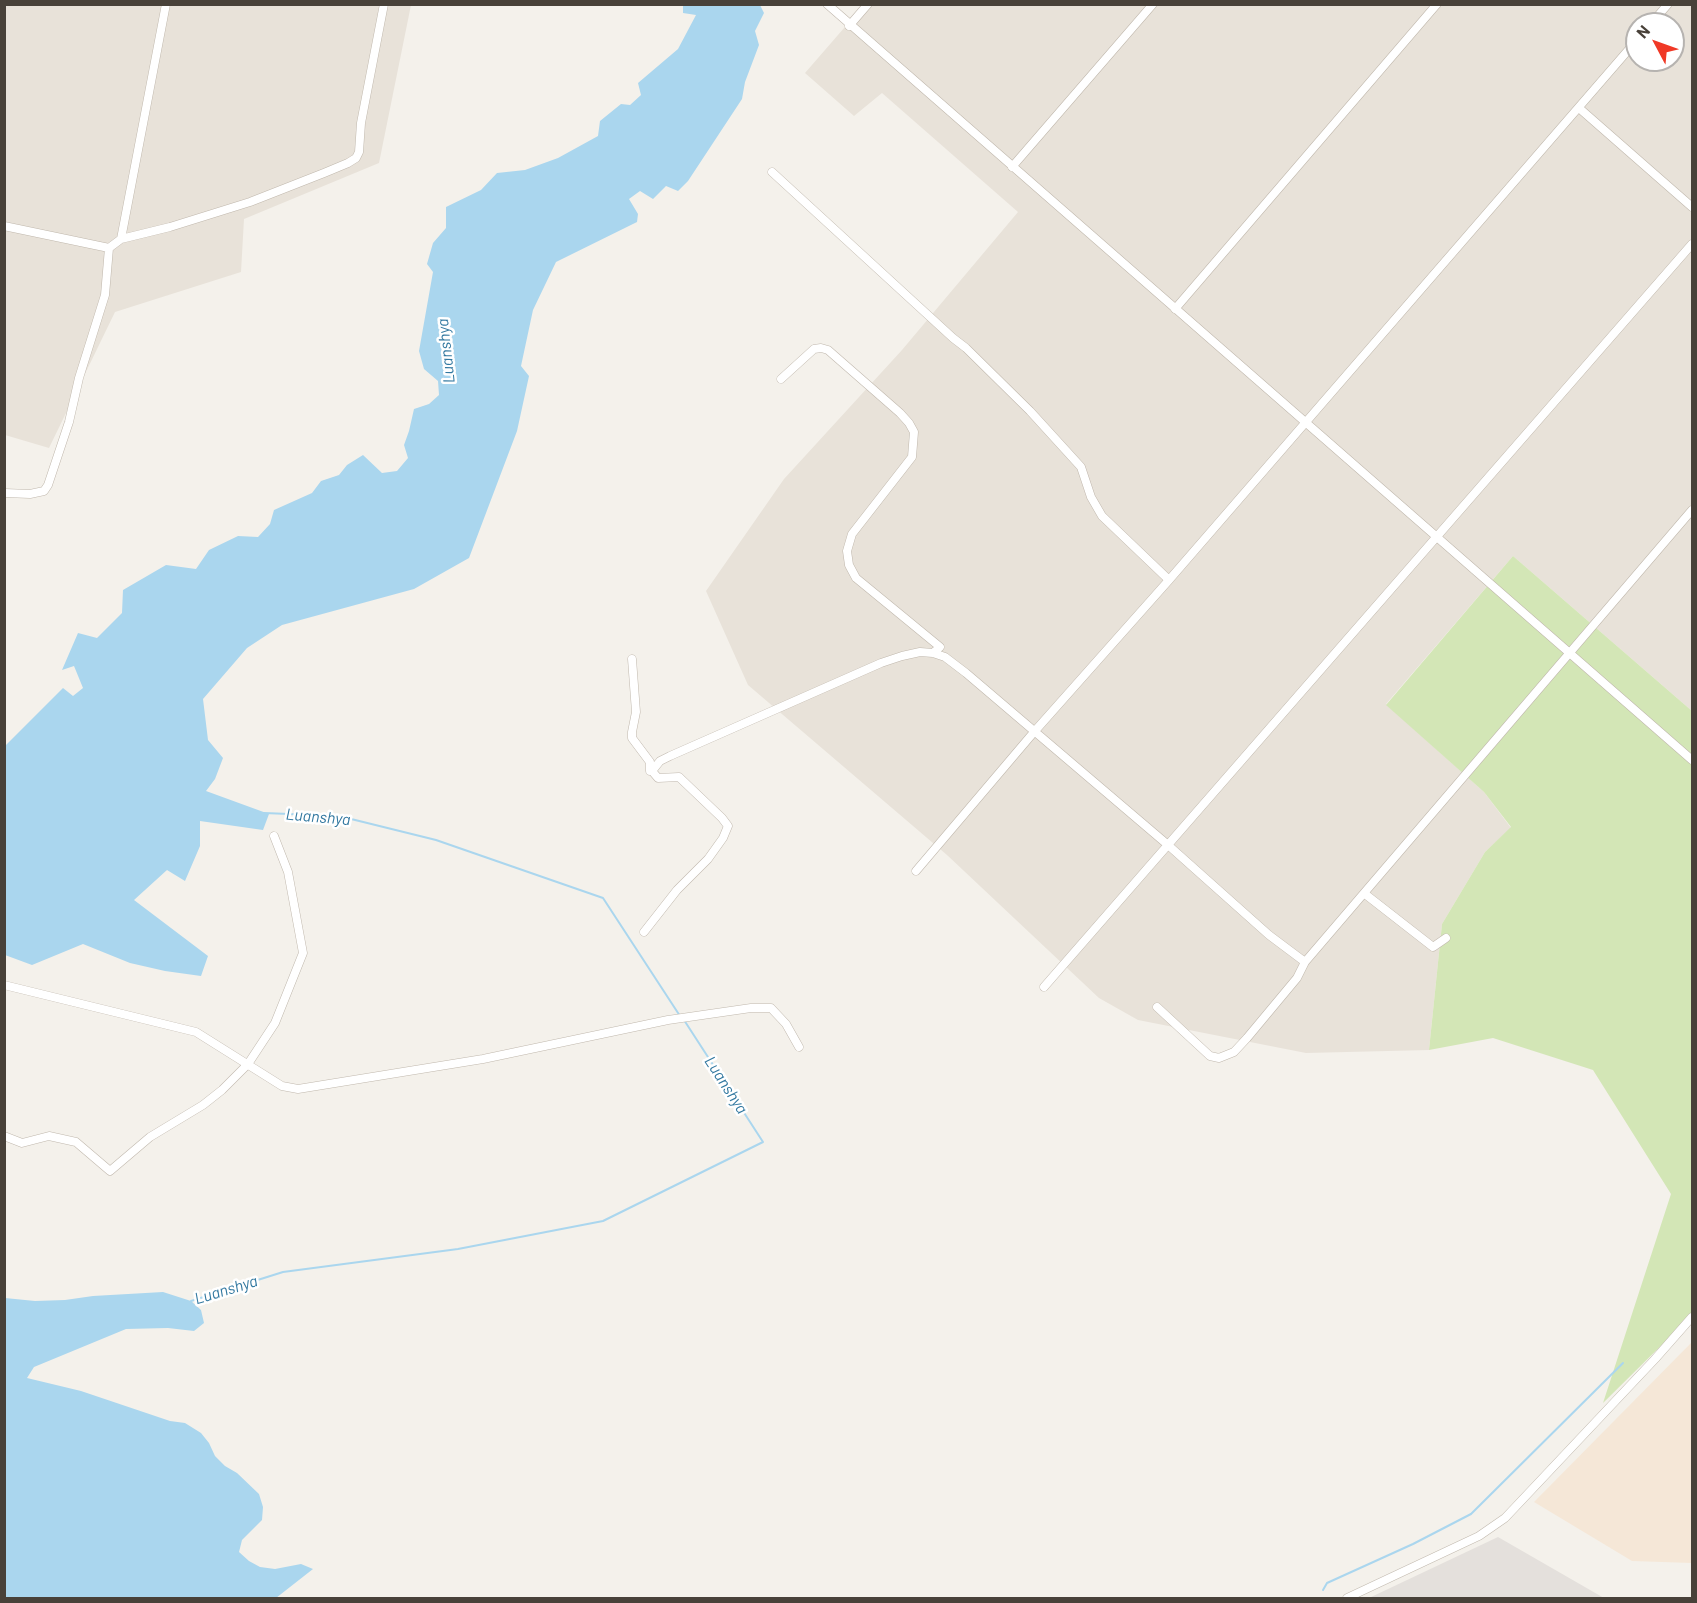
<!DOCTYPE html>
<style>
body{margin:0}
#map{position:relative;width:1697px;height:1603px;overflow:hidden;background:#f4f1eb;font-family:Barlow,sans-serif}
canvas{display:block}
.frame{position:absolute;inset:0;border:6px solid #484139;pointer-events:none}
.north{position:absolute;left:1625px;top:12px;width:60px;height:60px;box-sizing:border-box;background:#fff;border:2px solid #b6b3b0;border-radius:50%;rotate:311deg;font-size:16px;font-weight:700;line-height:24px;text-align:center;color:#484139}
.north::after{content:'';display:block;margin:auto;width:21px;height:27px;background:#f03926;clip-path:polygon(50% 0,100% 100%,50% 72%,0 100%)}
</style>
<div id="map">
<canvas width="1697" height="1603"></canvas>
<div class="frame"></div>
<div class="north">N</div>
</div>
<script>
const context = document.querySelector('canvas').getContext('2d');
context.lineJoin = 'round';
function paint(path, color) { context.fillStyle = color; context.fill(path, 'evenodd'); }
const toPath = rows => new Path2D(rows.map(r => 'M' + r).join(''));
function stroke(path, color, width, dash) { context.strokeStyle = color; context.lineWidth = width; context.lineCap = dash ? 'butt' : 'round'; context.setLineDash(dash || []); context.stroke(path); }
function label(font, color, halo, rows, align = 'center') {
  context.font = font + ' Barlow,sans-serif'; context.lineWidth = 5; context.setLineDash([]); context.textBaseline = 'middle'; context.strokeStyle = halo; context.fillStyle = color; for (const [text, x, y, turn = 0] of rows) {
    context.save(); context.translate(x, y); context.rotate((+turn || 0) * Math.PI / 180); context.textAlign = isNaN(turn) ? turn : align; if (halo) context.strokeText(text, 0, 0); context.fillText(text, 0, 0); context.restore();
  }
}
paint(toPath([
 [4,5,411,5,379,163,244,219,241,272,115,312,49,448,5,435],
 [864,5,1692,5,1692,711,1513,556,1386,704,1484,792,1511,828,1485,852,1442,924,1429,1050,1306,1053,1138,1020,1099,998,947,855,748,685,706,591,784,479,902,350,1018,212,882,93,854,116,805,73],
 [1637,24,1673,24,1673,60,1637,60]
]), '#e8e2d9');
paint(toPath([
 [1692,1342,1692,1563,1632,1561,1534,1502]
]), '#f5e7d7');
paint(toPath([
 [1498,1537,1604,1598,1369,1598]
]), '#e4e0dc');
paint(toPath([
 [1513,556,1692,711,1692,1315,1603,1403,1671,1194,1593,1070,1493,1038,1429,1050,1442,924,1485,852,1511,827,1484,792,1386,705]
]), '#d3e6b6');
paint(toPath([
 [683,5,760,5,764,13,755,31,759,45,745,82,742,99,688,181,678,191,666,186,653,199,640,191,629,199,638,214,637,222,556,262,533,310,521,366,529,376,517,431,469,558,414,589,282,625,247,648,203,699,208,740,223,758,215,779,206,791,269,814,263,830,200,821,200,846,185,881,167,870,134,900,208,956,201,976,165,971,130,963,83,944,32,965,5,955,5,746,63,688,73,696,83,688,74,666,62,670,78,633,97,638,122,613,123,590,166,565,196,569,209,550,238,536,258,537,270,524,274,510,312,493,321,481,339,475,347,465,363,455,382,473,397,471,408,458,404,445,409,431,414,409,429,404,439,395,438,381,424,369,419,351,433,272,427,264,433,243,446,228,446,207,481,190,497,173,525,170,558,158,598,136,600,121,621,104,630,105,641,95,638,83,678,49,696,15,683,13],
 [163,1292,191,1301,201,1310,204,1323,194,1331,168,1328,126,1329,34,1367,27,1378,81,1391,170,1421,185,1423,201,1433,209,1443,215,1456,225,1466,237,1473,259,1494,263,1507,262,1520,242,1540,239,1552,249,1561,260,1567,275,1569,301,1564,313,1569,276,1598,5,1598,5,1298,35,1301,65,1300,93,1296]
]), '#aad6ee');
stroke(toPath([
 [264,813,339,816,436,840,603,898,680,1016],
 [191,1301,283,1272,458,1249,603,1221,763,1142,684,1020],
 [1323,1590,1327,1583,1413,1544,1471,1514,1623,1363]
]), '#aad6ee', 2);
const street = toPath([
 [827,4,1692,760],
 [1651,24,1668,4],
 [849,26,868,4],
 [1579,108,1692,207],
 [1012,167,1153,4],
 [772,172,953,338,966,348,1030,411,1081,467,1091,497,1102,516,1169,580],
 [4,226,109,248],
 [121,239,170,227,250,202,324,173,348,163,356,158,359,152,361,123,384,4],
 [1175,309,1437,4],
 [781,379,814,349,821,348,828,350,900,413,909,423,914,432,912,457,852,534,847,551,849,565,856,578,940,647,933,653],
 [5,493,30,494,44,491,48,485,69,422,79,378,105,295,109,248,121,239,166,4],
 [632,659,636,712,632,732,632,738,650,762,650,771,652,771,658,778,679,777,722,818,728,826,723,838,708,859,677,890,644,932],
 [652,771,660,761,670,756,881,663,902,656,920,652,933,653,945,657,966,673,1168,845,1269,935,1305,962,1692,510],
 [916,871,1034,732,1169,580,1637,40],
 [1365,894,1433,947,1446,938],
 [4,985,196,1032,282,1086,298,1089,483,1059,668,1020,751,1008,771,1008,786,1024,799,1047],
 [1044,987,1692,244],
 [1157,1007,1210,1056,1219,1058,1234,1052,1247,1038,1297,978,1305,962],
 [4,1136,22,1143,49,1136,76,1142,110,1171,150,1137,203,1105,222,1090,248,1064,275,1023,303,953,288,872,274,836],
 [1347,1598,1479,1536,1505,1518,1655,1359,1692,1317]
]);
stroke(street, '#c0b8ad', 9);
stroke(street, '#fff', 8);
label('italic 16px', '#3278a0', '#fff', [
 ["Luanshya",446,351,-96],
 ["Luanshya",318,817,5],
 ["Luanshya",726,1085,57],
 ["Luanshya",226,1290,-17]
]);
</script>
